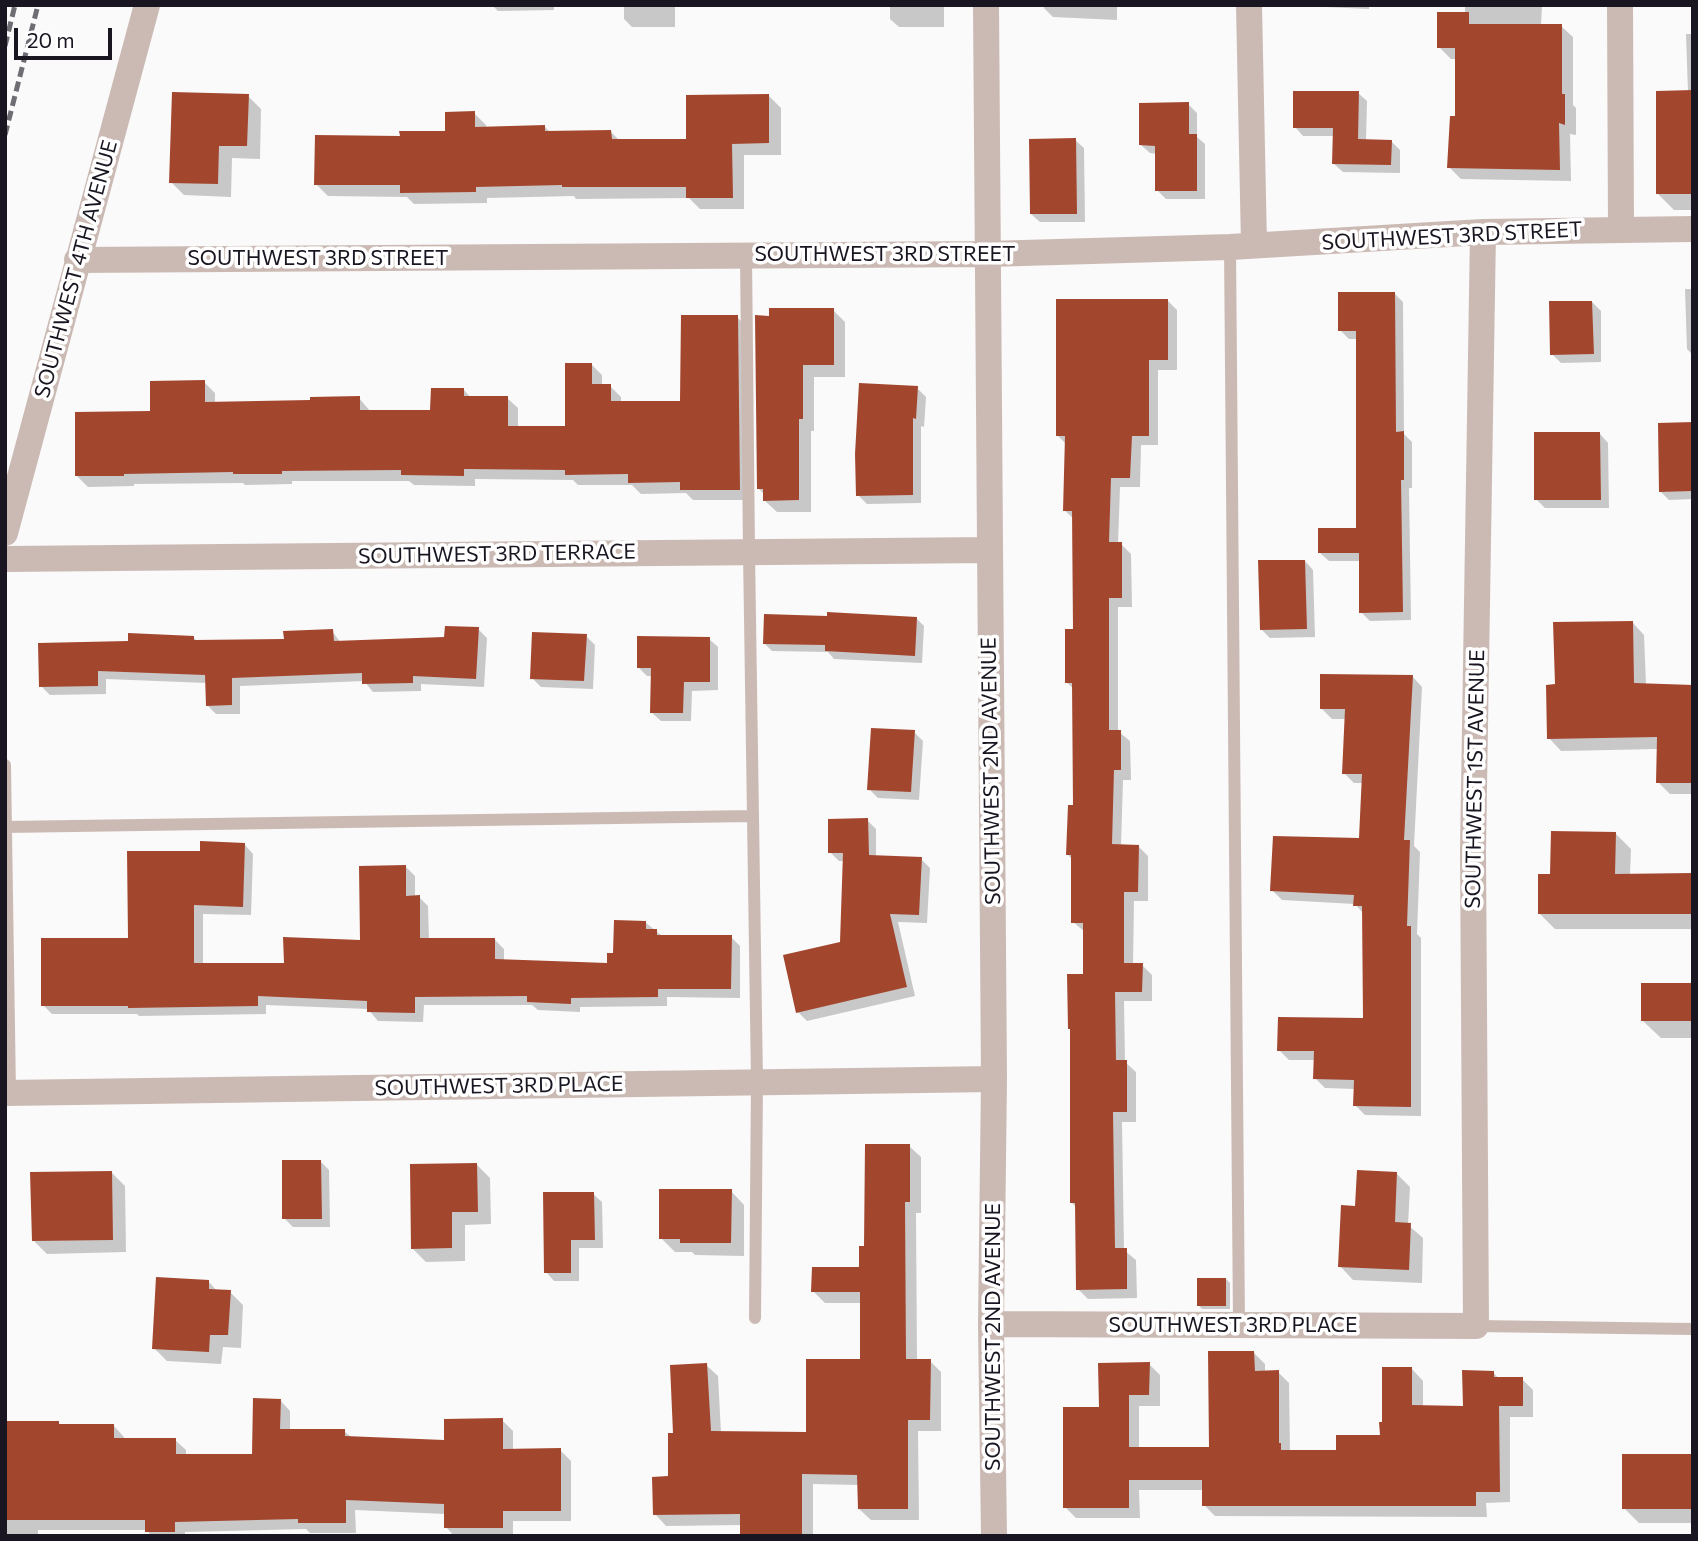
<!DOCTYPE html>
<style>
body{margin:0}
#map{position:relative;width:1698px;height:1541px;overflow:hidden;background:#fafafa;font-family:Commissioner,sans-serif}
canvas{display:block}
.frame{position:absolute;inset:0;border:7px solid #191521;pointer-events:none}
.scale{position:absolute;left:14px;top:28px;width:98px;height:32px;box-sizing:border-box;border:4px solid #191521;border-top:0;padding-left:9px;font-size:21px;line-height:24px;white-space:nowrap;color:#191521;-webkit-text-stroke:5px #fff;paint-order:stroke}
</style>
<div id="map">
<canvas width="1698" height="1541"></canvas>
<div class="frame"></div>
<div class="scale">20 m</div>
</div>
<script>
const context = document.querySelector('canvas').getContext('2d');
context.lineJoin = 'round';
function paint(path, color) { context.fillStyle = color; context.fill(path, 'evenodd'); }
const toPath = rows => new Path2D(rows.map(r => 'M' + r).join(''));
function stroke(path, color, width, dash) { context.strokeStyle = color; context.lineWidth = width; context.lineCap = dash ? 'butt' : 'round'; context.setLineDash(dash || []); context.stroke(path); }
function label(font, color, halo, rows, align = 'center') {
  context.font = font + ' Commissioner,sans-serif'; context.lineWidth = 7; context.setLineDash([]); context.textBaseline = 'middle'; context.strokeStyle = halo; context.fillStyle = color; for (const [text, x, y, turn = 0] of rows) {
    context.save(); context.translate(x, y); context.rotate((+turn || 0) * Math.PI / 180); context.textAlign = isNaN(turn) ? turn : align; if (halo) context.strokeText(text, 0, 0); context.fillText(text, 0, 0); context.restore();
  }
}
paint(toPath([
 [492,5,554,5,554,10,498,11],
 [624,5,675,5,675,27,632,27,624,19],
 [890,5,944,5,944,27,899,27,890,19],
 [1044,5,1117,5,1117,20,1053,17,1044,8],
 [1146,5,1186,5,1186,6,1147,6],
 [1323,5,1369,5,1369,9,1325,7],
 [1465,5,1542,5,1541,26,1561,26,1573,37,1573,105,1576,108,1576,135,1570,134,1571,181,1461,179,1449,167,1456,118,1456,59,1451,59,1439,47,1465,14],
 [1686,34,1693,34,1693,210,1674,210,1658,194,1688,92],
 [1358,93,1367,101,1366,141,1391,141,1400,150,1400,173,1343,172,1334,164,1335,136,1303,136,1295,127],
 [248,96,261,109,260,159,232,158,231,197,184,195,171,182],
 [769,96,781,108,781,155,744,155,744,209,700,209,689,198,576,199,574,196,487,198,487,203,414,204,407,197,328,196,316,184,401,137,447,133,474,113,486,125,486,129,545,127,550,132,611,132,620,141,688,141],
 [1188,104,1197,113,1197,137,1205,144,1205,199,1166,199,1157,190,1157,154,1150,153,1141,145],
 [1075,140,1084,148,1085,222,1040,222,1031,214],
 [1685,289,1693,289,1693,355,1687,349],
 [1394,293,1403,302,1404,434,1412,442,1412,488,1409,488,1411,620,1370,621,1361,612,1361,561,1329,561,1320,553,1358,530,1357,339,1349,339,1340,330],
 [1167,300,1177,310,1177,370,1158,370,1158,445,1141,445,1140,487,1120,487,1118,544,1121,544,1131,554,1132,607,1118,607,1118,731,1130,741,1131,780,1123,780,1121,846,1138,846,1148,856,1148,901,1134,901,1133,965,1142,965,1152,975,1152,1001,1124,1001,1125,1062,1136,1072,1136,1122,1122,1122,1124,1250,1136,1260,1137,1298,1088,1299,1078,1289,1077,1208,1071,1202,1085,976,1085,932,1073,922,1073,860,1068,855,1075,807,1074,689,1066,682,1074,630,1074,519,1064,510,1066,444,1057,435],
 [1592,302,1601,311,1601,362,1561,363,1552,354],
 [833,310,845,322,845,377,814,377,814,431,811,431,811,512,777,512,764,500,764,494,759,489,757,317],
 [737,317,748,328,750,500,693,500,686,493,641,494,632,485,578,485,573,480,475,479,475,486,414,485,409,481,292,481,292,484,245,485,243,483,134,484,134,486,88,487,77,476,152,413,204,382,215,393,215,403,312,402,359,398,370,411,432,411,464,390,471,398,507,398,518,408,518,428,567,428,591,364,602,375,602,386,610,386,621,397,621,403,682,402],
 [917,388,926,397,924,427,921,426,921,503,867,504,858,495],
 [1693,424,1693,499,1669,500,1660,491],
 [1600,434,1608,443,1609,508,1545,508,1536,499],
 [1305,561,1313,570,1315,637,1270,638,1261,629],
 [916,618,924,626,922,663,834,659,828,652,772,651,764,643],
 [1632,622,1644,635,1646,685,1693,686,1693,794,1670,794,1658,782,1658,749,1561,751,1549,738,1556,686],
 [478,629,487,638,484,687,421,684,421,691,373,692,364,681,240,686,240,714,216,714,207,705,207,683,106,679,106,694,50,695,41,686,130,642,193,637,197,641,285,641,332,631,341,643,446,639],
 [586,636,595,645,593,689,541,687,532,678],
 [709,639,718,647,718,690,692,691,691,721,661,721,652,713,652,676,647,676,638,667],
 [1412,676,1422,687,1414,846,1420,852,1417,934,1421,938,1421,1116,1365,1115,1355,1105,1355,1089,1325,1088,1315,1078,1315,1060,1289,1060,1279,1050,1365,1020,1364,914,1355,904,1282,900,1272,890,1361,840,1363,783,1354,783,1344,773,1346,719,1332,719,1322,709],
 [914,732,923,741,919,800,878,798,869,789],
 [867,820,876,829,876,857,921,859,930,868,927,923,898,922,915,996,807,1021,798,1012,842,944,844,861,839,861,830,852],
 [1616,834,1631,849,1630,875,1693,875,1693,929,1555,929,1540,914,1551,876],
 [244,844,253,854,251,915,203,914,203,964,285,965,361,942,406,867,415,876,415,897,419,897,428,906,429,940,495,940,504,949,504,961,609,965,615,954,645,922,662,936,731,937,740,946,740,998,667,997,667,1006,580,1007,580,1012,538,1010,532,1005,424,1005,423,1022,378,1021,368,1009,266,1005,266,1014,139,1016,137,1014,52,1014,43,1005,130,939,202,852],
 [1693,985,1693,1038,1661,1038,1643,1021],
 [909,1146,921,1157,921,1213,916,1213,917,1361,930,1361,941,1372,941,1431,918,1431,919,1520,871,1520,859,1509,859,1485,813,1484,813,1536,744,1536,742,1525,666,1526,655,1514,670,1478,675,1435,706,1365,718,1376,721,1433,808,1433,862,1361,861,1303,825,1303,813,1291,861,1269,866,1247],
 [321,1162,329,1170,330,1227,293,1227,284,1218],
 [477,1165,490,1178,491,1224,465,1225,465,1261,426,1262,413,1249],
 [112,1173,125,1186,126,1252,47,1254,33,1240],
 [1397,1174,1410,1187,1408,1225,1423,1238,1422,1283,1353,1280,1340,1266,1357,1208],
 [731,1191,744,1205,744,1256,695,1255,692,1252,675,1252,661,1238],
 [593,1194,602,1202,603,1248,579,1248,579,1281,554,1281,546,1272],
 [1226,1279,1230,1283,1230,1309,1202,1309,1198,1305],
 [209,1282,217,1291,230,1292,243,1305,241,1348,223,1347,221,1364,167,1361,154,1348],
 [1253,1352,1265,1364,1265,1372,1278,1372,1289,1383,1290,1451,1338,1451,1381,1436,1383,1423,1412,1369,1423,1381,1423,1407,1464,1407,1493,1372,1499,1379,1522,1379,1533,1390,1533,1417,1510,1417,1510,1502,1486,1503,1487,1517,1215,1516,1204,1505,1204,1490,1139,1490,1140,1518,1076,1518,1065,1507,1101,1409,1149,1364,1160,1375,1160,1406,1139,1406,1139,1449,1211,1449],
 [280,1400,290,1411,290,1431,344,1431,352,1438,445,1442,502,1420,513,1431,513,1450,560,1450,571,1461,571,1521,513,1521,513,1536,454,1536,446,1527,446,1514,355,1510,356,1533,310,1533,306,1529,185,1532,185,1536,151,1536,147,1530,38,1530,38,1536,5,1536,5,1423,58,1422,61,1426,114,1426,124,1437,124,1440,175,1440,186,1450,186,1455,253,1455],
 [1691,1437,1693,1523,1639,1523,1624,1508,1691,1456]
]), '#0003');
paint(toPath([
 [1437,12,1469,12,1469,24,1562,24,1562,94,1565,94,1565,125,1559,123,1560,170,1447,168,1450,116,1455,116,1455,48,1437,48],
 [1693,90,1693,194,1656,194,1656,91],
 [1293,91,1359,91,1358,139,1392,140,1391,165,1332,164,1333,128,1293,128],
 [172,92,249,94,247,146,219,146,218,184,169,183],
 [769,94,769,143,732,144,733,198,686,198,686,187,562,187,562,185,476,187,476,192,400,193,400,185,314,185,315,135,400,136,399,131,445,131,445,112,475,111,475,127,545,125,545,131,611,130,612,139,686,139,686,95],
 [1189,102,1189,134,1197,134,1197,191,1155,191,1155,146,1139,145,1139,103],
 [1076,138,1077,214,1030,214,1029,139],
 [1338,292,1395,292,1396,432,1404,431,1404,480,1401,480,1403,612,1359,613,1359,553,1318,553,1318,528,1356,528,1356,331,1338,331],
 [1056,299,1168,299,1168,360,1149,360,1149,436,1132,436,1130,478,1111,478,1109,542,1122,542,1122,598,1109,598,1109,730,1121,730,1121,770,1114,770,1112,844,1139,845,1138,892,1124,892,1124,963,1143,963,1142,992,1115,992,1116,1060,1127,1060,1127,1112,1113,1112,1115,1248,1127,1248,1127,1289,1076,1290,1075,1203,1070,1203,1070,1029,1068,1029,1067,974,1083,974,1083,923,1071,923,1071,855,1066,855,1068,805,1073,805,1072,683,1065,683,1065,629,1073,629,1072,511,1063,511,1065,436,1056,436],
 [1549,301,1592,301,1594,354,1550,355],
 [769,308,834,308,834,365,803,365,803,419,799,419,799,500,763,501,763,489,757,489,755,315,769,316],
 [681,315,738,315,740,490,680,490,680,482,628,483,628,474,565,475,565,470,464,469,464,476,401,475,401,470,282,471,282,474,233,474,233,472,124,474,124,476,75,476,75,412,150,411,150,381,205,380,205,402,310,400,310,397,360,396,360,410,430,410,431,388,464,388,464,396,508,396,508,426,565,426,565,363,592,363,592,384,611,384,611,401,680,401],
 [859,383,918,386,916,419,913,418,913,495,856,496,855,454],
 [1693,422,1693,491,1659,492,1658,423],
 [1534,432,1600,432,1601,500,1534,500],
 [1258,560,1305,560,1307,629,1260,630],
 [827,612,917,617,915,656,825,651,825,645,763,644,764,614,827,616],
 [1633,621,1634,683,1693,685,1693,783,1656,783,1657,737,1547,739,1546,685,1555,684,1553,622],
 [445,626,479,627,476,679,413,676,413,683,362,684,362,673,232,678,232,705,206,706,205,675,98,671,98,686,39,687,38,643,128,641,128,633,194,636,194,640,284,639,283,631,333,629,334,641,444,637],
 [532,632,587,634,584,681,530,679],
 [637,636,710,637,710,682,684,682,683,713,650,713,651,668,637,668],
 [1320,674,1413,675,1404,840,1410,840,1407,926,1411,926,1411,1107,1353,1106,1354,1080,1313,1079,1314,1051,1277,1051,1278,1017,1363,1018,1362,906,1353,906,1354,895,1270,891,1273,836,1359,838,1362,774,1342,774,1345,709,1320,709],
 [871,728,915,730,911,792,867,790],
 [868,818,869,855,922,857,919,915,890,914,907,987,796,1013,783,955,840,942,843,853,828,853,828,819],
 [1551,831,1616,832,1615,874,1693,873,1693,914,1538,914,1538,874,1550,874],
 [200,841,245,843,243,907,194,905,194,963,284,963,283,937,360,940,359,866,406,865,406,896,420,895,420,938,495,938,495,959,607,963,607,953,613,953,614,920,646,921,646,929,657,929,657,935,732,935,731,989,658,989,658,997,571,998,571,1004,527,1002,527,996,415,997,415,1013,367,1012,367,1001,258,996,258,1006,128,1008,128,1006,41,1006,41,938,128,938,127,851,200,851],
 [1641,983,1693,983,1693,1021,1641,1021],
 [865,1144,910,1144,910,1202,905,1202,906,1359,931,1359,930,1420,908,1420,908,1509,858,1509,857,1475,802,1474,802,1535,740,1535,740,1514,653,1515,652,1477,668,1476,668,1433,673,1433,670,1365,707,1363,711,1431,806,1432,806,1359,860,1359,860,1292,811,1292,812,1267,859,1267,859,1246,864,1246],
 [282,1160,321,1160,322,1219,282,1219],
 [477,1163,478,1212,452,1212,452,1248,411,1249,410,1164],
 [1357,1170,1397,1172,1395,1222,1411,1223,1409,1270,1338,1267,1341,1205,1355,1206],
 [112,1171,113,1240,32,1241,30,1172],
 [659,1189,732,1189,731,1243,680,1243,680,1239,659,1239],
 [543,1192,594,1192,595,1240,571,1240,571,1273,544,1273],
 [156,1277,209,1280,209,1289,231,1290,228,1335,210,1335,209,1352,152,1349],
 [1197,1278,1226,1278,1226,1306,1197,1306],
 [1208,1351,1254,1351,1255,1371,1279,1370,1279,1443,1281,1443,1281,1450,1336,1450,1336,1435,1380,1435,1379,1422,1382,1422,1382,1367,1412,1367,1412,1405,1463,1406,1462,1370,1494,1371,1494,1377,1523,1377,1523,1406,1499,1406,1500,1492,1476,1492,1476,1506,1202,1506,1202,1480,1129,1480,1129,1508,1063,1508,1063,1407,1099,1407,1098,1363,1150,1362,1149,1395,1129,1395,1129,1447,1209,1447],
 [253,1398,281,1399,280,1429,345,1429,345,1436,444,1440,444,1419,503,1418,503,1449,561,1448,561,1511,503,1511,503,1528,444,1528,444,1504,346,1500,346,1523,298,1523,298,1519,175,1522,175,1532,145,1532,145,1520,5,1520,5,1421,59,1421,59,1424,114,1424,114,1438,176,1438,176,1454,252,1454],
 [1622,1454,1693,1454,1693,1509,1622,1509]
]), '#a3462e');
stroke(toPath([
 [1230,247,1239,1325],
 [746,255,749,552,757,1082,755,1318],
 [5,765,10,1093],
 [6,827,752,816],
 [1476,1326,1693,1329]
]), '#cbbab4', 12);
stroke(toPath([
 [986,5,994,1079,991,1324,994,1536],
 [1249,5,1254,245],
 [1620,5,1621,229],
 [77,260,988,254,1230,247,1483,232,1693,229],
 [5,533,147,5],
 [5,559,989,550],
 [5,1093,994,1079],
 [991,1324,1476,1326,1473,850,1483,232]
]), '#cbbab4', 26);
stroke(toPath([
 [5,46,15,5],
 [5,135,38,5]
]), '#6f6d74', 5, [10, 5]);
label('21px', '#191521', '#fff', [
 ["SOUTHWEST 3RD STREET",1452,236,-3],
 ["SOUTHWEST 3RD STREET",885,254],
 ["SOUTHWEST 3RD STREET",318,258],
 ["SOUTHWEST 4TH AVENUE",76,269,-75],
 ["SOUTHWEST 3RD TERRACE",497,554,-1],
 ["SOUTHWEST 2ND AVENUE",991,771,-91],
 ["SOUTHWEST 1ST AVENUE",1475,779,-89],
 ["SOUTHWEST 3RD PLACE",499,1086,-1],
 ["SOUTHWEST 3RD PLACE",1233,1325],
 ["SOUTHWEST 2ND AVENUE",993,1337,-90]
]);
</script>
